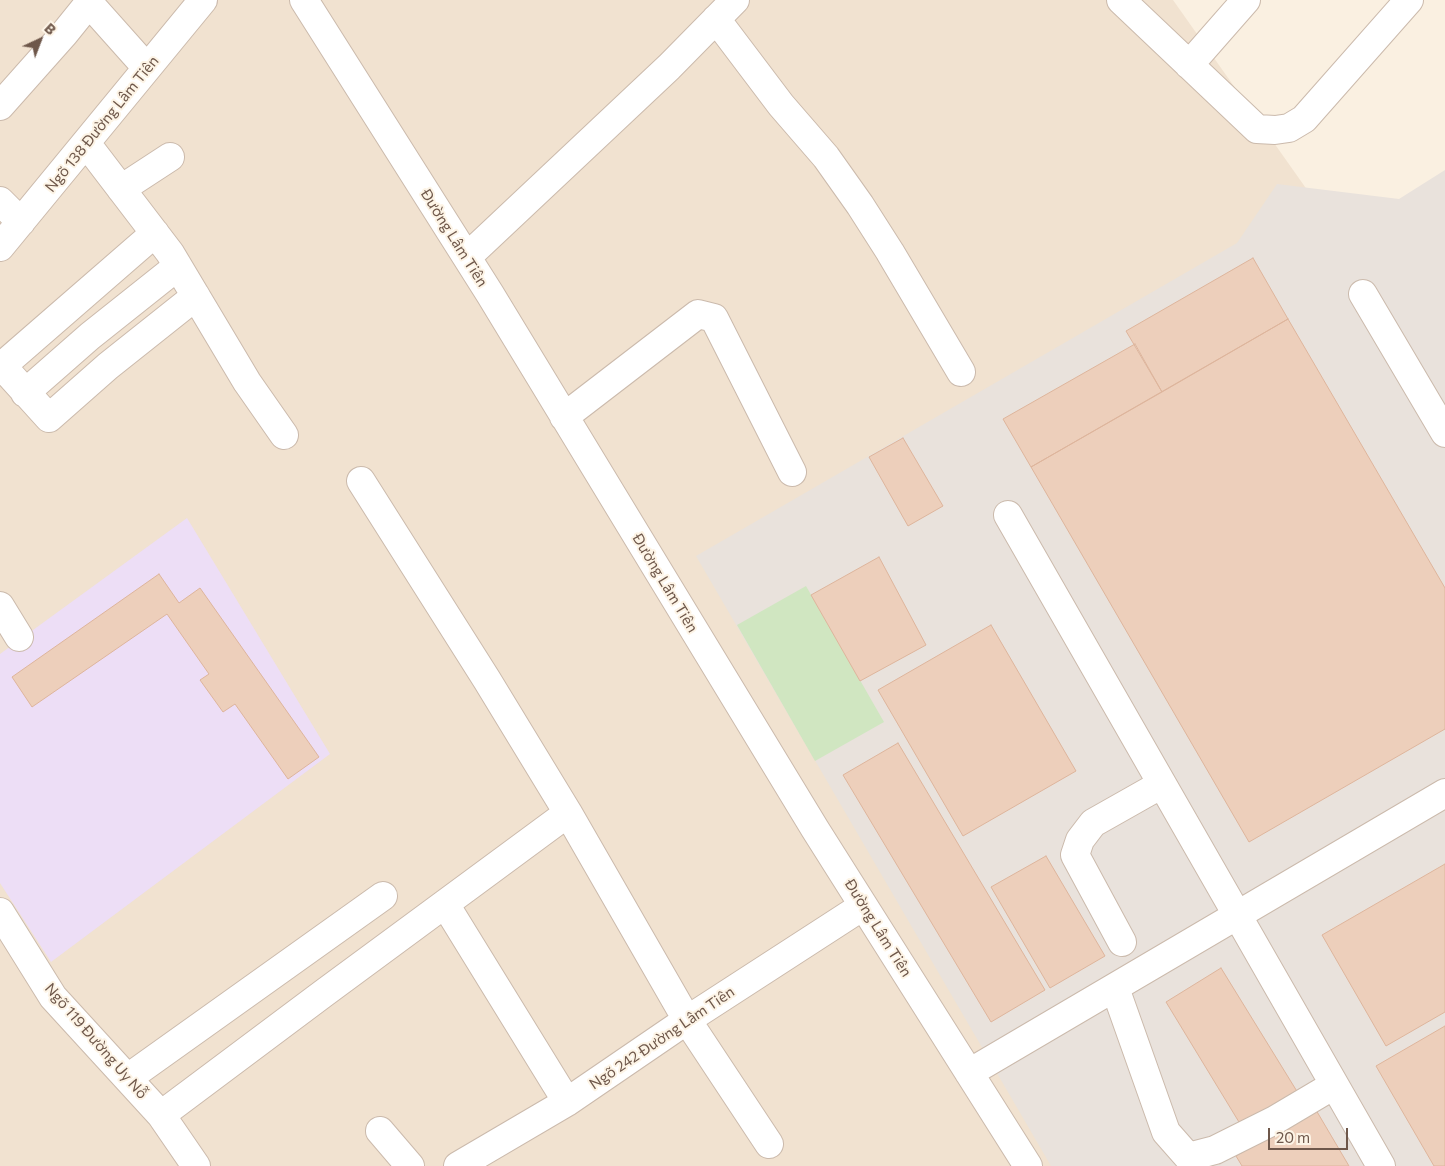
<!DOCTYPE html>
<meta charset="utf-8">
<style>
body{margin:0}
#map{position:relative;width:1445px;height:1166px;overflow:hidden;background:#faf0e1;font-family:Commissioner,sans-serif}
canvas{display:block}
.north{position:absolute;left:15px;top:15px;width:50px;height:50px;-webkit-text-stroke:4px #fdf4e6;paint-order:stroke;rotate:43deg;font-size:14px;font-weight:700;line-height:20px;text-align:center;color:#6e574a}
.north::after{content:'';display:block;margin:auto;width:18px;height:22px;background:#6e574a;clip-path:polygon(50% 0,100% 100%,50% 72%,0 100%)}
.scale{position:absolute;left:1268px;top:1128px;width:80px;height:22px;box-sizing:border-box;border:2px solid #6e574a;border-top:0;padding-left:6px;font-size:15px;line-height:18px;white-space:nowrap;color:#6e574a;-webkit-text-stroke:4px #fdf4e6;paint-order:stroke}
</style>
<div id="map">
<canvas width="1445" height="1166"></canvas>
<div class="north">B</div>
<div class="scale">20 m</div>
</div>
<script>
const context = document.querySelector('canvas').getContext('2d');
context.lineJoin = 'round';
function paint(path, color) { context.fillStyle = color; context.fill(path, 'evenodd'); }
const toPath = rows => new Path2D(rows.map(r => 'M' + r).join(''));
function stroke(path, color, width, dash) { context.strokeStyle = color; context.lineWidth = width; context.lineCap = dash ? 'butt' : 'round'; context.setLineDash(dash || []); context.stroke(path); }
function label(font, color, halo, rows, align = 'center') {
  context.font = font + ' Commissioner,sans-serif'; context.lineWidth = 4; context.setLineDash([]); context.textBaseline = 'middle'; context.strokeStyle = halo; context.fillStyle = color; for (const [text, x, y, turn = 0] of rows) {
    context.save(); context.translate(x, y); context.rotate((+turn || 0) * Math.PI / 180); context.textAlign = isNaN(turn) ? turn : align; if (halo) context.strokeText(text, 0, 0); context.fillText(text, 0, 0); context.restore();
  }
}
paint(toPath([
 [0,0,1173,0,1445,385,1445,1166,0,1166]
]), '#f1e2d0');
paint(toPath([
 [1445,170,1445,1166,1051,1166,696,556,1237,243,1277,184,1399,199]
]), '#e9e2dc');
paint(toPath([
 [187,518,330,754,51,962,0,883,0,654]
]), '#eddef6');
paint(toPath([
 [806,586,884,722,815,761,737,625]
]), '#d0e6c1');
const building = toPath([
 [1253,258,1288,319,1162,392,1126,331,1253,258],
 [1288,319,1445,588,1445,729,1249,842,1031,467,1288,319],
 [1135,344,1162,392,1031,467,1003,419,1135,344],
 [903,438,943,506,908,526,869,457,903,438],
 [879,557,926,645,860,681,811,595,879,557],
 [159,574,179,603,200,588,319,757,288,779,235,704,223,712,200,680,209,674,167,614,32,707,12,677,159,574],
 [991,625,1076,771,963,836,878,690,991,625],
 [898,743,1045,990,991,1022,843,775,898,743],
 [1046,856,1105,956,1050,988,991,887,1046,856],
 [1445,864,1445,1012,1386,1046,1322,935,1445,864],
 [1221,968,1298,1093,1242,1127,1166,1002,1221,968],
 [1445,1026,1445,1166,1434,1166,1376,1066,1445,1026],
 [1316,1110,1349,1166,1242,1166,1236,1156,1316,1110]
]);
paint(building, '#edcfbb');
stroke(building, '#deb59c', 1);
const minor = toPath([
 [304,0,490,294,815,829,1028,1166],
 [1121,0,1257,129,1275,130,1289,128,1304,119,1409,0],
 [716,19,781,105,826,157,860,205,890,252,961,372],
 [1189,65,1246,0],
 [0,106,64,34,89,3,147,68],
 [86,143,170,253,247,382,284,435],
 [121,189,170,157],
 [0,201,21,222],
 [155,233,2,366,49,418,108,366,196,296],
 [0,247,203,0],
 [467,257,669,67,735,0],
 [1363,294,1445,433],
 [25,393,90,336,178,266],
 [564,417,698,314,714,318,792,472],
 [361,481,487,680,568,813],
 [1008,515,1381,1166],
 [0,606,19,637],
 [445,904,567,1102],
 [0,912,53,997,161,1115,196,1166],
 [1122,942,1075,855,1080,840,1093,823,1162,784],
 [1115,988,1166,1132,1188,1157,1215,1150,1275,1120,1334,1085],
 [969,1073,1445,793],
 [128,1078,383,896],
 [161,1115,324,993,568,813,687,1020,769,1144],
 [380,1131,410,1166],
 [458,1166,567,1102,687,1020,863,906]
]);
stroke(minor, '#cbbaac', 30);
stroke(minor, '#fff', 28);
label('15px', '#6e574a', '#fdf4e6', [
 ["Ngõ 138 Đường Lâm Tiên",102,124,-51],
 ["Đường Lâm Tiên",454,238,58],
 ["Đường Lâm Tiên",665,583,59],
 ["Đường Lâm Tiên",878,928,58],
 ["Ngõ 242 Đường Lâm Tiên",662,1038,-34],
 ["Ngõ 119 Đường Uy Nỗ",96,1041,49]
]);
</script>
